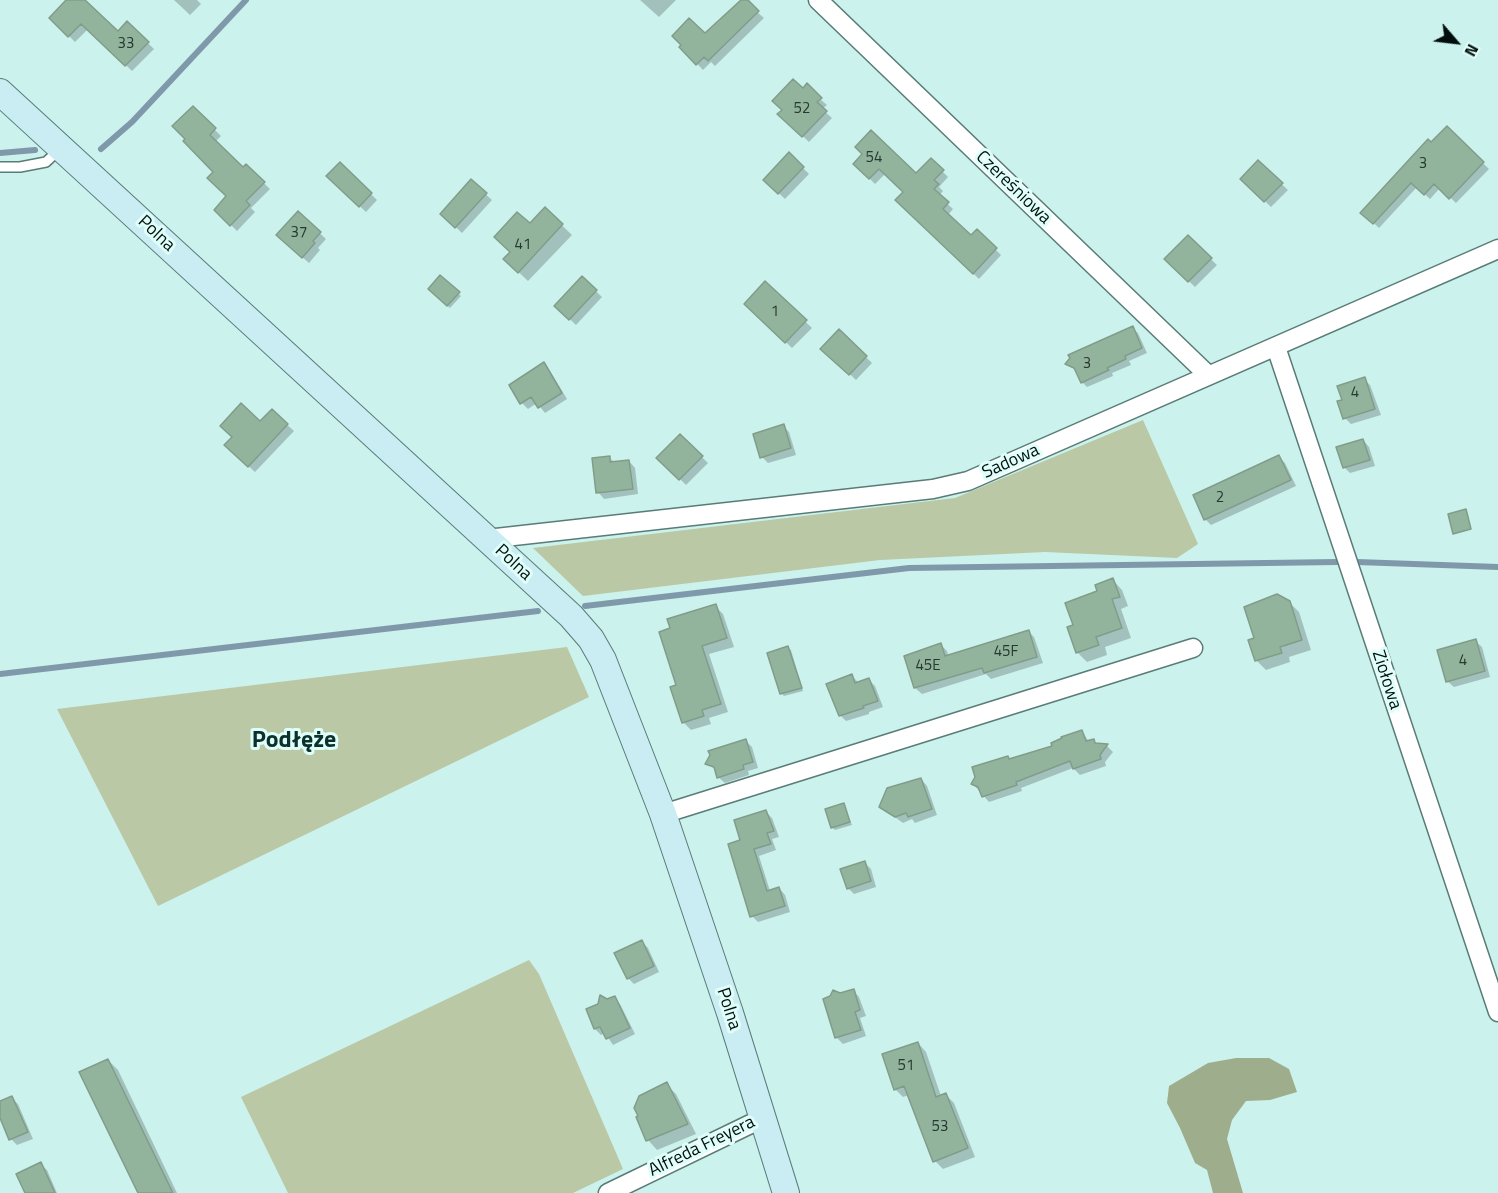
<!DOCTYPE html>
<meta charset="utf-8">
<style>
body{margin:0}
#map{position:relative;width:1498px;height:1193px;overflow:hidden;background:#cbf2ec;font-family:"Titillium Web",sans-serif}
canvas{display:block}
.north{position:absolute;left:1426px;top:12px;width:60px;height:60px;-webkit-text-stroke:4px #dffef9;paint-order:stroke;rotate:118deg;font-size:16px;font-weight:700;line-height:24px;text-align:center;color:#020e0c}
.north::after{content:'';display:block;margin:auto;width:21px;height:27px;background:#020e0c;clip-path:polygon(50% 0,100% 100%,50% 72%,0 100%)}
</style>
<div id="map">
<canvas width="1498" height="1193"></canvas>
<div class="north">N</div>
</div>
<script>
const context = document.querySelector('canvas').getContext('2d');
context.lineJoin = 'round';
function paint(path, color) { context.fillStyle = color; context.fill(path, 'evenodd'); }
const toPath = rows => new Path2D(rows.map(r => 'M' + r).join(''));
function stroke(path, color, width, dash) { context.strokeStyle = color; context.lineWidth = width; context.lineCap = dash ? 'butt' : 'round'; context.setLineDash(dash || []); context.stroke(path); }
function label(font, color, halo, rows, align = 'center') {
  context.font = font + ' "Titillium Web",sans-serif'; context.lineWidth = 6; context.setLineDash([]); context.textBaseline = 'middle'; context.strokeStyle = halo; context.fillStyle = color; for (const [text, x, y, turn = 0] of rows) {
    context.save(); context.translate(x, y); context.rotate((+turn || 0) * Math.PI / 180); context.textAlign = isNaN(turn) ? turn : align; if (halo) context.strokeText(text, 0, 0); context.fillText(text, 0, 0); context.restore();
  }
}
paint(toPath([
 [1143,420,1198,544,1177,558,1045,552,880,560,583,596,533,548,955,498],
 [567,647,589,697,158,906,57,709],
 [529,960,539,974,623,1169,573,1193,288,1193,241,1097]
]), '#bac8a6');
paint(toPath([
 [1236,1058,1269,1058,1289,1069,1297,1092,1270,1100,1246,1101,1232,1120,1227,1139,1243,1193,1213,1193,1207,1170,1195,1163,1180,1128,1167,1103,1169,1086,1208,1063]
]), '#9ead8b');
paint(toPath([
 [68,0,83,0,118,33,127,23,154,49,132,71,88,29,75,42,51,18],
 [174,0,197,0,201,4,190,15],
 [640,0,676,0,659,17],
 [743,0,764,18,715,66,711,62,703,70,681,47,705,35],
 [803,90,820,99,827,105,822,109,832,118,809,142,779,114],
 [193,108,221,136,215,142,243,169,246,166,270,189,251,208,255,212,237,231,216,210,228,196,216,172],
 [1447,128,1489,169,1456,203,1440,188,1430,199,1417,187,1379,228,1363,213],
 [789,154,809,174,785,199,765,180],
 [931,160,948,177,939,187,943,191,939,196,953,209,948,215,971,237,977,231,1001,255,979,279,897,200,905,192,885,174,875,184,855,164,916,175],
 [1258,162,1288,190,1271,207,1242,179],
 [340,164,377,200,366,212,328,176],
 [471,181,492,200,462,233,442,214],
 [545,209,572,235,528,281,505,259,530,225],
 [298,213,326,239,318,248,320,250,309,263,284,241],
 [1188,237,1217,265,1195,287,1166,259],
 [440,277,461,296,450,308,430,289],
 [582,278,602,297,576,325,556,306],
 [765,283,812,328,792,348,746,304],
 [1132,328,1138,333,1147,353,1129,361,1131,365,1112,373,1113,376,1087,387,1082,382,1077,371,1067,364],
 [839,331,872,363,856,380,823,349],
 [543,364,550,371,567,399,545,413,537,403,528,409,522,403],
 [1364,379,1370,385,1381,415,1351,424,1345,418,1344,400],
 [272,411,294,431,255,472,232,451],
 [783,426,789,432,796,455,768,463,762,457],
 [680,436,708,463,686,485,659,458],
 [1363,440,1369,447,1375,466,1350,473,1344,467],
 [609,457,615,463,629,461,635,468,638,494,604,499,598,492],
 [1279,457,1285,463,1296,486,1211,525,1205,519],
 [1113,580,1122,590,1128,606,1121,609,1131,638,1105,647,1107,655,1087,662,1077,652,1099,592],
 [1289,602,1299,612,1311,650,1289,657,1290,662,1266,670,1256,660],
 [715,606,723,614,734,647,709,654,728,712,709,718,711,724,691,730,683,722,678,686],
 [1028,631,1034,637,1043,663,991,679,986,674,922,694,915,688,941,645,947,651,949,657],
 [1475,641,1482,647,1490,677,1454,687,1447,681],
 [788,648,791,650,803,691,784,696,782,694],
 [852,676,858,682,869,680,875,686,883,707,869,712,869,714,846,721,840,715],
 [1082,731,1089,742,1093,740,1097,744,1107,746,1113,752,1105,762,1106,766,1080,775,1073,768,1021,788,1022,791,989,802,973,784,1010,760,1054,747],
 [746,741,752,747,758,768,748,771,749,775,725,783,718,777,717,771,707,763],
 [921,779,927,786,937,815,915,823,912,819,903,823,881,807],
 [843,804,852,825,835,830,832,827],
 [766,812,772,818,779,837,772,839,776,850,759,856,770,891,779,888,785,895,790,912,758,922,752,916,742,841],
 [865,863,871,869,876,887,854,894,848,888],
 [642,942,648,948,659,972,634,984,628,978],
 [853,990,859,997,866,1016,860,1018,866,1036,843,1044,837,1038,825,1000],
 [614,998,620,1004,635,1034,613,1045,605,1033,601,1035,595,1029,607,1001],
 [918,1043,926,1052,941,1096,945,1094,954,1103,975,1157,943,1169,935,1161,909,1095,903,1097,895,1089],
 [108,1060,118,1070,177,1193,139,1193],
 [666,1084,676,1094,696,1134,657,1150,648,1140,640,1116],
 [12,1098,18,1104,33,1139,17,1145,11,1139,0,1114,0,1103],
 [40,1164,47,1170,57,1193,27,1193]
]), '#0003');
stroke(toPath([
 [101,149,132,122,246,0],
 [0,153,35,150],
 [1357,562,1498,567],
 [585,606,909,568,1337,562],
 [0,674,538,611]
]), '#7f99ab', 6);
const building = toPath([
 [66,0,85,0,118,31,127,21,149,42,125,66,81,24,68,37,49,18,66,0],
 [741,0,748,0,759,11,708,61,704,57,696,65,679,47,681,45,672,36,689,18,705,33,741,0],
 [793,79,803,88,807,83,822,98,817,102,827,111,802,137,777,114,782,110,772,101,793,79],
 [193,106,216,128,210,135,243,167,246,164,265,182,246,201,250,205,230,226,214,210,226,196,207,178,213,172,183,141,185,139,172,126,193,106],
 [1447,126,1484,162,1449,199,1434,184,1424,195,1411,183,1373,224,1360,213,1428,139,1431,142,1447,126],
 [871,130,916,173,931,158,944,170,934,180,939,184,934,189,949,202,943,209,971,235,977,229,997,248,973,274,895,200,903,192,879,169,869,179,853,164,862,154,855,147,871,130],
 [789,152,804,167,778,194,763,180,789,152],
 [1258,160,1283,183,1264,202,1240,179,1258,160],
 [340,162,372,193,359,207,326,176,340,162],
 [471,179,487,193,455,228,440,214,471,179],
 [545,207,563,224,518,273,503,259,510,252,494,237,517,212,530,223,545,207],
 [298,211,321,232,313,241,315,243,302,258,276,235,298,211],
 [1188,235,1212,258,1188,282,1164,259,1188,235],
 [440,275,460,292,447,306,428,289,440,275],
 [582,276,597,290,569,320,554,306,582,276],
 [765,281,807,320,785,343,744,304,765,281],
 [1133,326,1142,348,1125,356,1126,359,1107,368,1109,370,1081,383,1074,368,1065,364,1070,358,1068,355,1133,326],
 [839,329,867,356,849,375,820,349,839,329],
 [544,362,562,393,538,408,531,397,520,404,509,385,544,362],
 [1365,377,1375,409,1343,419,1337,401,1342,400,1337,386,1365,377],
 [241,403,260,421,272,409,288,424,248,467,224,445,232,437,220,426,241,403],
 [784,424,791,448,760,458,753,434,784,424],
 [680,434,703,456,679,480,656,458,680,434],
 [1363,439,1370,460,1343,468,1336,447,1363,439],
 [1279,455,1291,480,1204,520,1193,495,1279,455],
 [610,456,610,462,629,460,633,489,596,493,592,458,610,456],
 [1466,509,1471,529,1453,534,1448,514,1466,509],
 [1113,578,1120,597,1112,599,1122,628,1096,637,1099,645,1076,653,1067,627,1073,625,1065,603,1097,591,1095,585,1113,578],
 [1277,594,1290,601,1302,640,1280,647,1282,653,1255,661,1248,640,1254,638,1244,607,1277,594],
 [716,604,727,638,702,646,721,704,702,710,704,716,682,723,670,687,676,685,659,632,670,628,667,619,716,604],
 [1029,630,1037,657,984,673,982,668,914,688,904,656,941,643,945,656,1029,630],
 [1476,639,1485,671,1446,682,1437,650,1476,639],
 [788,646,802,688,780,694,767,653,788,646],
 [852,674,855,683,869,678,878,701,863,706,864,708,839,716,826,684,852,674],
 [1082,730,1086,741,1094,739,1095,743,1108,744,1100,755,1101,759,1073,769,1070,761,1016,782,1017,785,982,797,978,787,971,784,975,777,972,767,1008,756,1009,759,1052,746,1051,743,1062,738,1061,737,1082,730],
 [746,739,753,762,743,765,744,769,717,778,714,767,705,764,710,755,708,751,746,739],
 [921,778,932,809,908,817,906,813,895,817,879,807,887,788,921,778],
 [844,803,850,822,831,828,825,809,844,803],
 [766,810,774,831,767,833,771,844,754,849,767,891,779,887,785,906,750,917,728,844,740,840,734,820,766,810],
 [865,861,871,881,847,889,840,869,865,861],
 [642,940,654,966,627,979,614,953,642,940],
 [854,989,860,1010,855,1012,861,1030,835,1038,823,999,830,996,833,990,840,993,854,989],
 [600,995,607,999,615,996,630,1028,606,1039,600,1027,594,1029,586,1009,598,1004,600,995],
 [918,1042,936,1097,946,1093,968,1148,933,1162,904,1086,894,1090,882,1054,918,1042],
 [108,1059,173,1193,138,1193,79,1072,108,1059],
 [667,1082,688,1124,646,1141,636,1117,638,1116,634,1108,639,1096,667,1082],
 [12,1096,28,1132,9,1140,0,1118,0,1101,12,1096],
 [41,1162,55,1193,25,1193,16,1174,41,1162]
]);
paint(building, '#92b49d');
stroke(building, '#819d8a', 1.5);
const lane = toPath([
 [0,167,20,167,46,162,60,149]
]);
const street = toPath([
 [818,0,1208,375],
 [1276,347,1498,1012],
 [487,539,933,489,968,481,1498,249],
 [663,814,1193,648],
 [608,1193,763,1118]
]);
const secondary = toPath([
 [0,92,571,616,591,639,603,660,663,814,730,1013,786,1193]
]);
stroke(lane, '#597c77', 12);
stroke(street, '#597c77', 21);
stroke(secondary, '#597c77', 28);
stroke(lane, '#fff', 9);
stroke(street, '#fff', 18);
stroke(secondary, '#caecf3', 26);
label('15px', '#263830', null, [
 ["33",126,44],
 ["52",802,109],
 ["54",874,158],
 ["3",1423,164],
 ["37",299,233],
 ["41",523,245],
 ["1",775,312],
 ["3",1087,364],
 ["4",1355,393],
 ["2",1220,498],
 ["45F",1006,652],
 ["4",1463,661],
 ["45E",928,666],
 ["51",906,1066],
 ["53",940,1127]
]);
label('18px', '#020e0c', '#dffef9', [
 ["Czereśniowa",1013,188,44],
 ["Polna",156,234,43],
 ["Sadowa",1011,462,-24],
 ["Polna",513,563,43],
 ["Ziołowa",1386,680,72],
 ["Polna",728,1009,72],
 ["Alfreda Freyera",702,1147,-26]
]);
label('bold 24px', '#0c302c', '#dffef9', [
 ["Podłęże",294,741]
]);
</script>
